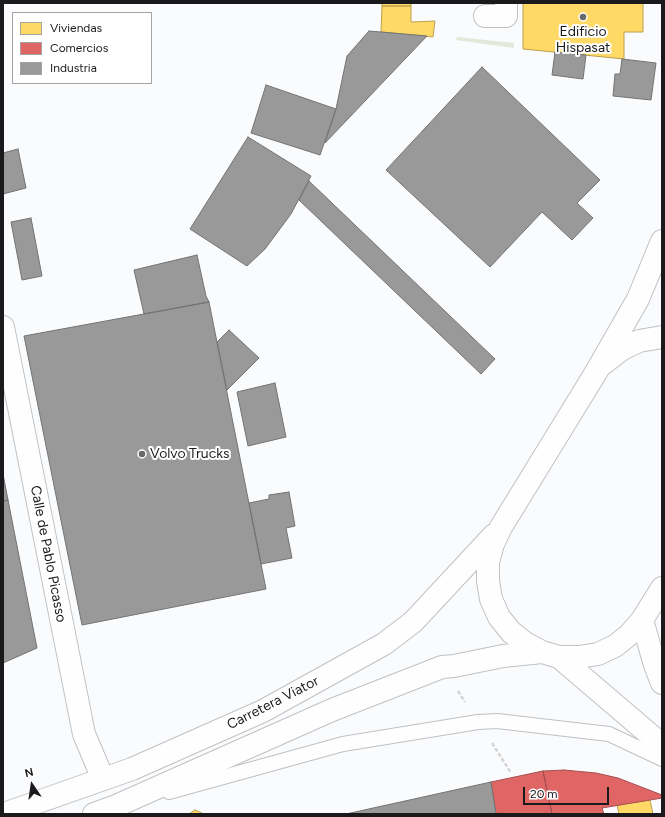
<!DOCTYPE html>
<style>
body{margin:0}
#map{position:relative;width:665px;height:817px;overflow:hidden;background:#fafbfd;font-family:Figtree,sans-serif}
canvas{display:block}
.frame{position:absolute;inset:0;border:4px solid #1a1a1d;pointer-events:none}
.legend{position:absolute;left:12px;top:12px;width:140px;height:72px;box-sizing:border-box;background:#fff;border:1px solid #a3a3a5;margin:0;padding:5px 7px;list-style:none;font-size:12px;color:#1a1a1d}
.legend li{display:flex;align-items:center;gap:8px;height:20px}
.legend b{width:20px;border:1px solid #a3a3a5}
.north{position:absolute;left:12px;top:765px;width:40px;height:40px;-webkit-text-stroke:3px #fff;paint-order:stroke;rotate:347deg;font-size:11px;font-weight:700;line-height:16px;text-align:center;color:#1a1a1d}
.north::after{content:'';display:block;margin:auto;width:14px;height:18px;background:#1a1a1d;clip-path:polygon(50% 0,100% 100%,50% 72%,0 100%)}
.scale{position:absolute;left:523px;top:787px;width:86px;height:18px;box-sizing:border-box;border:2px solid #1a1a1d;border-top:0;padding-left:5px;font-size:12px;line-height:14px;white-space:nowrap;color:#1a1a1d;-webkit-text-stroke:3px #fff;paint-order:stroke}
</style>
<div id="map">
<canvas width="665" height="817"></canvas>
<div class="frame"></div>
<ul class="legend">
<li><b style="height:11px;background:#ffd966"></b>Viviendas</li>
<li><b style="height:11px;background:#e06666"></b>Comercios</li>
<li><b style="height:11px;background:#999"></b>Industria</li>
</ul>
<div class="north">N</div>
<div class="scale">20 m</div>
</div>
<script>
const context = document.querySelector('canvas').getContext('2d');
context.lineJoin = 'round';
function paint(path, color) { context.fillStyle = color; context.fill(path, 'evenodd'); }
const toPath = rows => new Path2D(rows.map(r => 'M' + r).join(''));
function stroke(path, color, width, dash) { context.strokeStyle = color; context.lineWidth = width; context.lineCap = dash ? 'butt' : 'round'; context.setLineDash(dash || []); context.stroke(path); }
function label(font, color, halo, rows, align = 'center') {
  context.font = font + ' Figtree,sans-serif'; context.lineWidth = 4; context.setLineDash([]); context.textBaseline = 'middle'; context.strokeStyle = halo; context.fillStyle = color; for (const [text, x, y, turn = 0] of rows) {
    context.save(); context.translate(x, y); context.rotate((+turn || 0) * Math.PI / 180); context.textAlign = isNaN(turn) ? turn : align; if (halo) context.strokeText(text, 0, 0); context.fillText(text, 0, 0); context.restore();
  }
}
paint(toPath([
 [457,37,514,43,514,48,456,40]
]), '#e3e9da');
const homes = toPath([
 [382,3,411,3,411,6,382,6,382,3],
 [523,3,643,3,643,32,624,32,624,59,523,49,523,3],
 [382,6,411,6,411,22,435,21,433,37,381,32,382,6],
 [650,800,653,814,619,814,617,805,650,800],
 [195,810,202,813,203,814,189,814,195,810]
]);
paint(homes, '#ffd966');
stroke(homes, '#baa050', 1);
const shops = toPath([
 [564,770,596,773,618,778,662,795,662,798,602,808,604,814,552,814,543,771,564,770],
 [543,771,552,814,496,814,491,782,543,771]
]);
paint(shops, '#e06666');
stroke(shops, '#a54f50', 1);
const industry = toPath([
 [369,31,427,36,325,143,336,109,347,56,369,31],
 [555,52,586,55,583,79,552,75,555,52],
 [622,59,656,63,651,100,613,96,615,74,620,74,622,59],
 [482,67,600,180,577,203,593,218,572,240,542,212,490,267,386,170,482,67],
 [266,85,336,109,320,155,251,133,266,85],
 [248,137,311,176,291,214,265,249,247,266,190,229,248,137],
 [18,149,26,188,3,194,3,153,18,149],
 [309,181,495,359,481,374,299,200,309,181],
 [31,218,42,276,22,280,11,222,31,218],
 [197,255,206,296,209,302,144,314,134,270,197,255],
 [209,302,266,589,82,625,24,336,209,302],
 [229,330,259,358,227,390,217,342,229,330],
 [275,383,286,437,248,446,237,392,275,383],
 [3,474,8,500,3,501,3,474],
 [289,492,295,526,286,528,292,558,261,564,249,503,269,499,269,495,289,492],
 [8,500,37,648,3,663,3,501,8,500],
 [491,782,496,814,346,814,491,782]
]);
paint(industry, '#999');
stroke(industry, '#737374', 1);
const lane = toPath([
 [169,792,343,744,478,722,497,721,609,734,662,759]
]);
const street = toPath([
 [485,16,506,16,506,3],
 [3,327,84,734,103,779]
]);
const secondary = toPath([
 [662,241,638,299,595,374,501,527,493,544,488,562,488,581,491,599,499,617,511,632,525,643,542,652,559,657,579,657,598,654,615,646,630,634,642,620,662,588],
 [604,363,622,349,639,341,662,337],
 [642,620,655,665,662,683],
 [559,657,662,745],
 [4,814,132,769,263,711,384,644,413,622,494,535],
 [94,814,116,806,332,710,442,667,454,666,503,656,542,652]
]);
stroke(lane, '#c0c1c3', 16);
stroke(street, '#c0c1c3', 24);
stroke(secondary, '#c0c1c3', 24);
stroke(toPath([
 [458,691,465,702],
 [492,743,511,773]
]), '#d4d4d4', 2.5, [4, 2]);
stroke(lane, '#fefeff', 14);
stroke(street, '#fefeff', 22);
stroke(secondary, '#fefeff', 22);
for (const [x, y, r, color] of [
 [583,17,4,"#68696b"],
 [142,454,4,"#68696b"]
]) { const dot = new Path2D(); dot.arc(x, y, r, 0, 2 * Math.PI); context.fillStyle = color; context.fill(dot); stroke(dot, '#fff', 1.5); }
label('14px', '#1a1a1d', '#fff', [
 ["Edificio",583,32],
 ["Hispasat",583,48],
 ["Volvo Trucks",150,454,"left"]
]);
label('14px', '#1a1a1d', '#fff', [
 ["Calle de Pablo Picasso",48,554,79],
 ["Carretera Viator",273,703,-27]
]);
</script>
